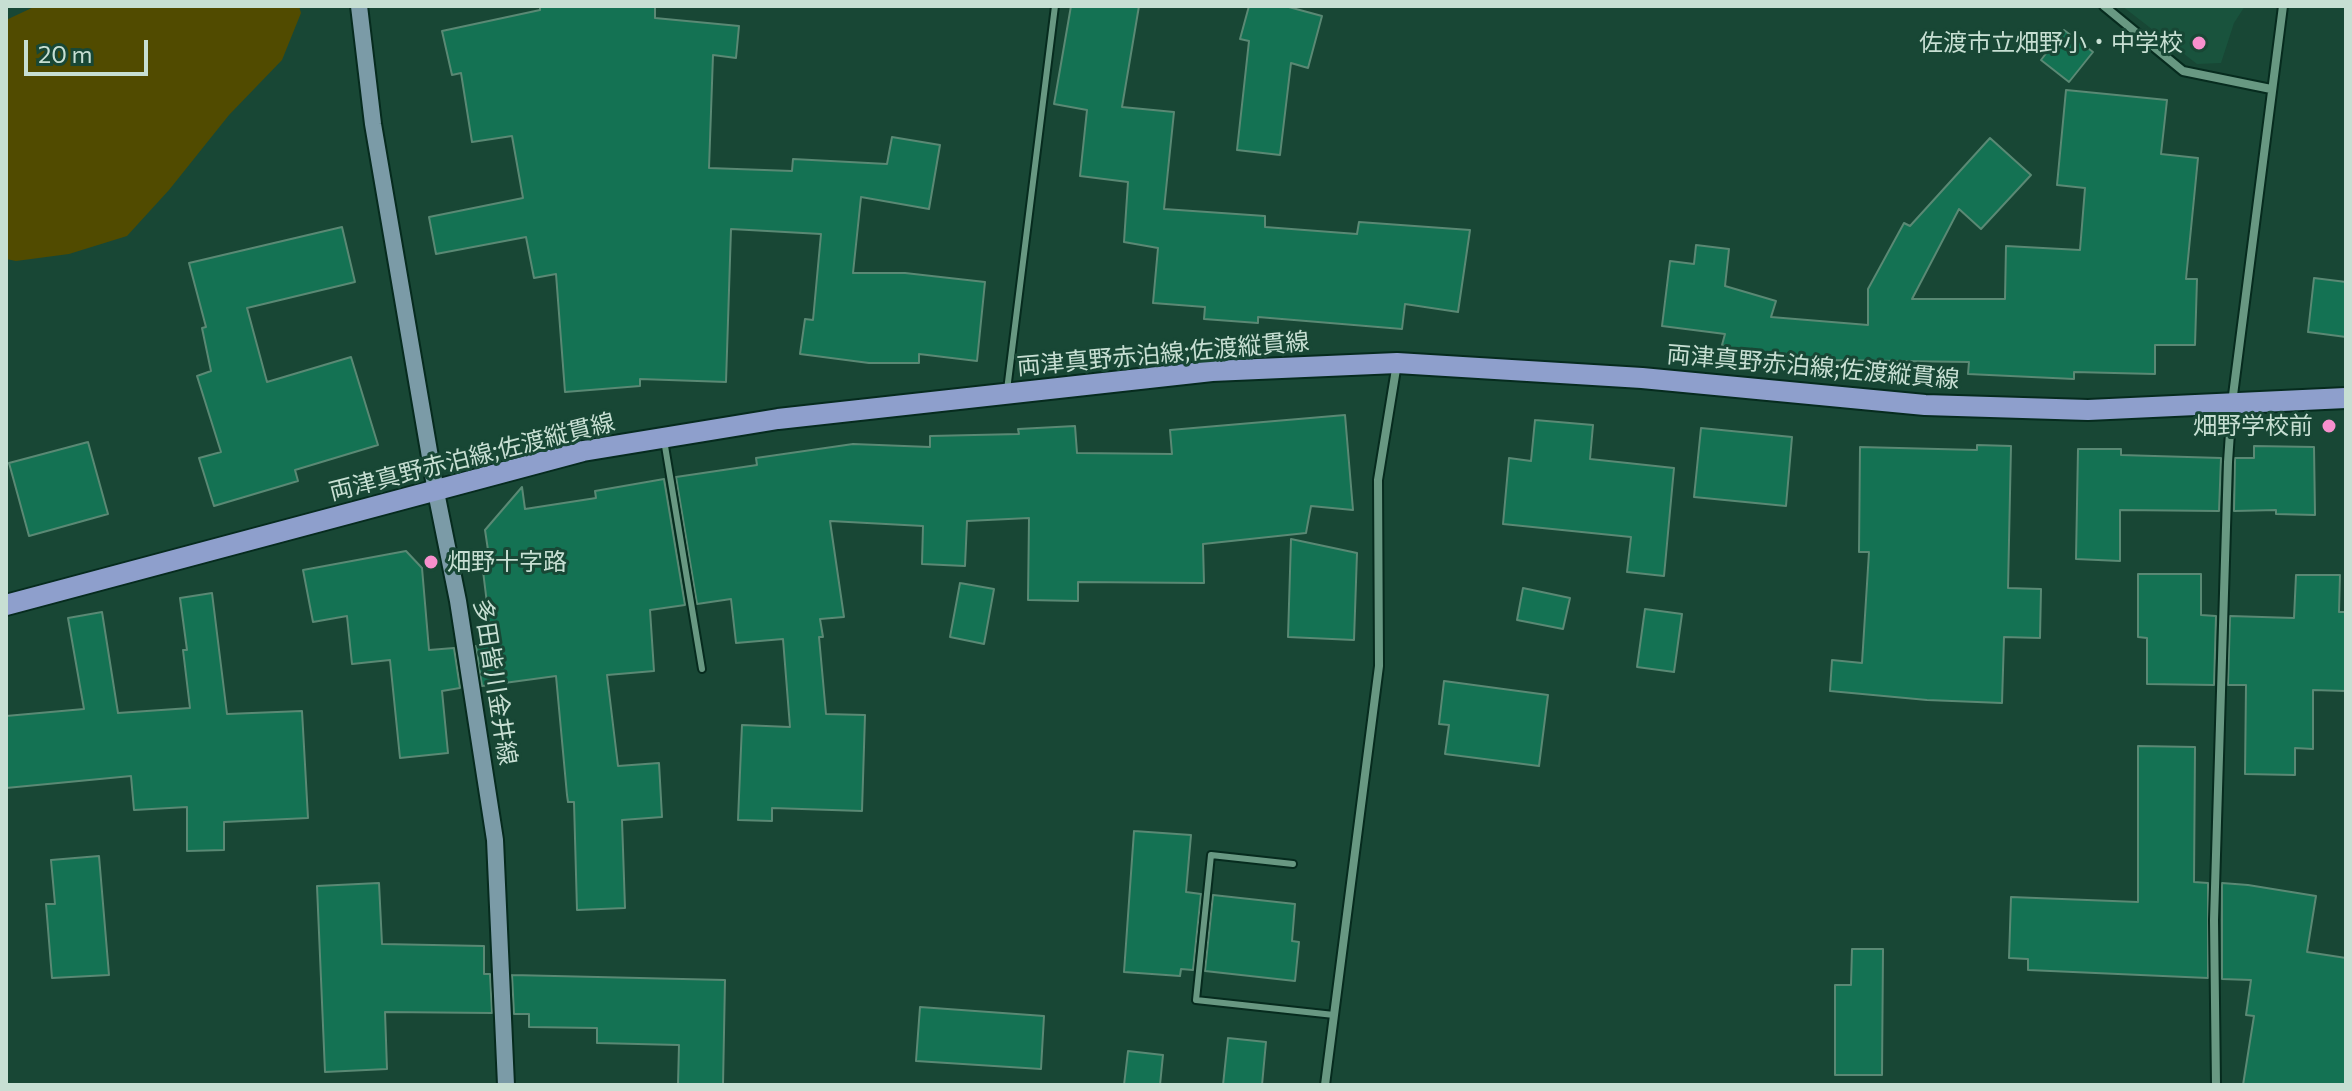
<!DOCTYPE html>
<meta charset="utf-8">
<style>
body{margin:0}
#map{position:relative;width:2352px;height:1091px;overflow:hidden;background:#184735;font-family:Commissioner,sans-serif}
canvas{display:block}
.frame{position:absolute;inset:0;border:8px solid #c7dfd3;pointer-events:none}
.scale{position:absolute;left:24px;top:40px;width:124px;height:36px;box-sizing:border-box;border:4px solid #c7dfd3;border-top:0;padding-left:10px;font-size:24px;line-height:28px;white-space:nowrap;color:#c7dfd3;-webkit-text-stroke:6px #184735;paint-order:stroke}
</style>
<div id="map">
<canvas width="2352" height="1091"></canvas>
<div class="frame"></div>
<div class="scale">20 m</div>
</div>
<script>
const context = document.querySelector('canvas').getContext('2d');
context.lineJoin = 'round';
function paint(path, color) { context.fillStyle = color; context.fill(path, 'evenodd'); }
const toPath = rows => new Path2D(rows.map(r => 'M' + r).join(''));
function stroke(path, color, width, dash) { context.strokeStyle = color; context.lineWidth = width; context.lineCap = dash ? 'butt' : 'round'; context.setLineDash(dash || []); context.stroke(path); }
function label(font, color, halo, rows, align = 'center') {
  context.font = font + ' Commissioner,"Noto Sans JP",sans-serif'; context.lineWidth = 6; context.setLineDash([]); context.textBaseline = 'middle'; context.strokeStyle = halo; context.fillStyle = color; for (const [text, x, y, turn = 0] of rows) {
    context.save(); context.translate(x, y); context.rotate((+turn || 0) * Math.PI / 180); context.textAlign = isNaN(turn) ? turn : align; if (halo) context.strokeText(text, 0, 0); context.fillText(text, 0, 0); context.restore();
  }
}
paint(toPath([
 [2122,6,2245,6,2234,23,2221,63,2197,64]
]), '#19533d');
paint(toPath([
 [36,6,299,6,301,13,282,60,229,115,169,190,127,236,69,254,16,261,6,259,6,20]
]), '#514b00');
const building = toPath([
 [540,6,655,6,655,18,739,26,736,58,713,55,709,168,792,171,793,159,887,164,892,137,940,145,929,209,861,197,853,273,905,273,985,282,977,361,919,354,919,363,869,363,800,354,805,319,813,320,821,234,731,229,726,382,640,379,640,386,565,392,556,274,534,278,526,237,436,254,429,217,523,198,512,136,472,142,461,73,452,75,442,31,540,10,540,6],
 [1071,6,1139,6,1122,107,1174,112,1164,209,1265,216,1265,227,1357,234,1359,222,1470,230,1458,312,1405,304,1402,329,1258,317,1258,323,1204,319,1205,307,1153,303,1158,248,1124,242,1128,182,1080,176,1087,110,1054,104,1071,6],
 [1249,6,1285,6,1322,16,1308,68,1291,63,1280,155,1237,150,1249,41,1240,39,1249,6],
 [2064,30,2093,52,2069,82,2041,60,2064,30],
 [2066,90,2167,100,2161,154,2198,158,2186,279,2197,279,2195,345,2155,345,2155,374,2074,372,2074,379,1968,374,1969,362,1826,360,1825,364,1765,359,1722,345,1725,334,1662,326,1670,261,1694,264,1696,245,1729,249,1725,286,1776,301,1771,317,1868,325,1868,289,1904,223,1910,226,1990,138,2031,175,1981,229,1959,209,1912,299,2005,299,2006,246,2080,250,2085,188,2057,185,2066,90],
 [342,227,355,282,247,308,267,382,351,357,378,445,295,470,298,481,214,506,199,458,221,452,197,376,211,371,202,328,206,327,189,263,342,227],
 [2314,278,2346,282,2346,337,2308,332,2314,278],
 [1345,415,1353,510,1311,506,1306,533,1203,544,1204,583,1078,582,1078,601,1028,600,1029,518,967,521,965,566,922,564,923,526,830,521,844,617,820,619,823,637,819,637,826,714,865,715,862,811,772,808,772,821,738,820,742,725,790,727,783,639,736,643,731,599,697,604,676,477,757,465,756,458,853,444,930,447,930,436,1019,434,1018,429,1075,426,1077,453,1172,454,1170,430,1345,415],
 [1535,420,1593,425,1590,459,1674,468,1664,576,1627,572,1631,537,1503,524,1509,458,1531,461,1535,420],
 [1701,428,1792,437,1786,506,1694,497,1701,428],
 [88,442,108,514,29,536,9,463,88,442],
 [1977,445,2011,446,2008,588,2041,589,2040,638,2004,637,2002,703,1927,700,1830,691,1832,660,1862,663,1869,552,1859,552,1860,447,1977,450,1977,445],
 [2254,446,2314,447,2315,515,2276,514,2276,510,2234,511,2235,458,2254,458,2254,446],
 [2078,449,2121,449,2121,455,2221,458,2219,511,2120,510,2120,561,2076,559,2078,449],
 [664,479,685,605,650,610,654,671,607,675,618,766,659,763,662,817,622,820,625,908,577,910,574,802,568,802,567,795,556,676,482,686,476,646,492,644,483,571,491,570,485,530,522,487,525,509,596,498,595,491,664,479],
 [1291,539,1357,553,1354,640,1288,637,1291,539],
 [406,551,422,568,429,650,454,648,460,688,442,691,448,753,400,758,390,660,352,664,347,616,313,622,303,570,406,551],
 [2138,574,2201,574,2201,615,2216,616,2214,685,2147,684,2147,638,2138,637,2138,574],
 [2296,575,2340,575,2339,612,2346,612,2346,691,2313,690,2313,749,2295,748,2295,775,2245,774,2246,685,2228,685,2230,616,2294,618,2296,575],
 [960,583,994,589,984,644,950,637,960,583],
 [1523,588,1570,598,1563,629,1517,620,1523,588],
 [212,593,227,714,302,711,308,818,224,822,224,850,187,851,187,807,134,810,131,776,6,788,6,716,84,709,68,618,102,612,118,713,190,708,183,650,187,650,180,598,212,593],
 [1645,609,1682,614,1674,672,1637,667,1645,609],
 [1444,681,1548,695,1539,766,1445,754,1449,725,1439,724,1444,681],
 [2138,746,2195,747,2194,882,2208,883,2208,978,2028,970,2028,959,2009,958,2011,897,2138,902,2138,746],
 [1134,831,1191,835,1186,892,1201,894,1193,970,1181,969,1180,976,1124,972,1134,831],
 [99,856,109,975,52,978,46,904,55,904,51,860,99,856],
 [379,883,382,944,484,946,484,974,490,974,492,1013,385,1012,387,1069,325,1072,317,886,379,883],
 [2222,883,2248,885,2316,896,2307,952,2346,958,2346,1085,2243,1085,2254,1016,2246,1015,2251,980,2222,979,2222,883],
 [1213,895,1295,904,1292,941,1299,942,1295,981,1205,971,1213,895],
 [1852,949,1883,949,1882,1075,1835,1075,1835,985,1851,985,1852,949],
 [512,975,725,980,723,1085,678,1085,679,1045,597,1043,597,1028,529,1027,529,1014,514,1014,512,975],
 [920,1007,1044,1016,1041,1069,916,1061,920,1007],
 [1228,1038,1266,1042,1262,1085,1223,1085,1228,1038],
 [1128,1051,1163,1055,1160,1085,1124,1085,1128,1051]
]);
paint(building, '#147253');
stroke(building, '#5a8974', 2);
const lane = toPath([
 [1007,390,1055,6],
 [664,440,702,669],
 [1293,864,1211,855,1196,1000,1334,1015]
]);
const street = toPath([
 [2104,6,2183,71,2271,89],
 [1325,1085,1379,666,1378,480,1397,363],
 [2216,1085,2214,920,2228,462,2232,403,2283,6]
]);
const secondary = toPath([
 [359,6,373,124,436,492,458,601,495,840,506,1085]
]);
const primary = toPath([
 [6,605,583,451,778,419,1212,371,1397,363,1642,378,1925,405,2088,410,2346,398]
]);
stroke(lane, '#062b1e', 10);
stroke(street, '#062b1e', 12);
stroke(secondary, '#062b1e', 20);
stroke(primary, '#062b1e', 24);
stroke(lane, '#689882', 6);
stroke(street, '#689882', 8);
stroke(secondary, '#7b9ba7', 16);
stroke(primary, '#8e9fcc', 20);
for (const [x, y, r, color] of [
 [2199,43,8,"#f790cd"],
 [2329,426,8,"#f790cd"],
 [431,562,8,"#f790cd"]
]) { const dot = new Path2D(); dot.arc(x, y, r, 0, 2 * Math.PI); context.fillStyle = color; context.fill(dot); stroke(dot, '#184735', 3); }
label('24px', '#c7dfd3', '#184735', [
 ["佐渡市立畑野小・中学校",2183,43],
 ["畑野学校前",2313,426],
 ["畑野十字路",447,562,"left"]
], 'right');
label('24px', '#c7dfd3', '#184735', [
 ["両津真野赤泊線;佐渡縦貫線",1163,354,-5],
 ["両津真野赤泊線;佐渡縦貫線",1813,367,5],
 ["両津真野赤泊線;佐渡縦貫線",472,457,-14],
 ["多田皆川金井線",495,682,81]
]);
</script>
